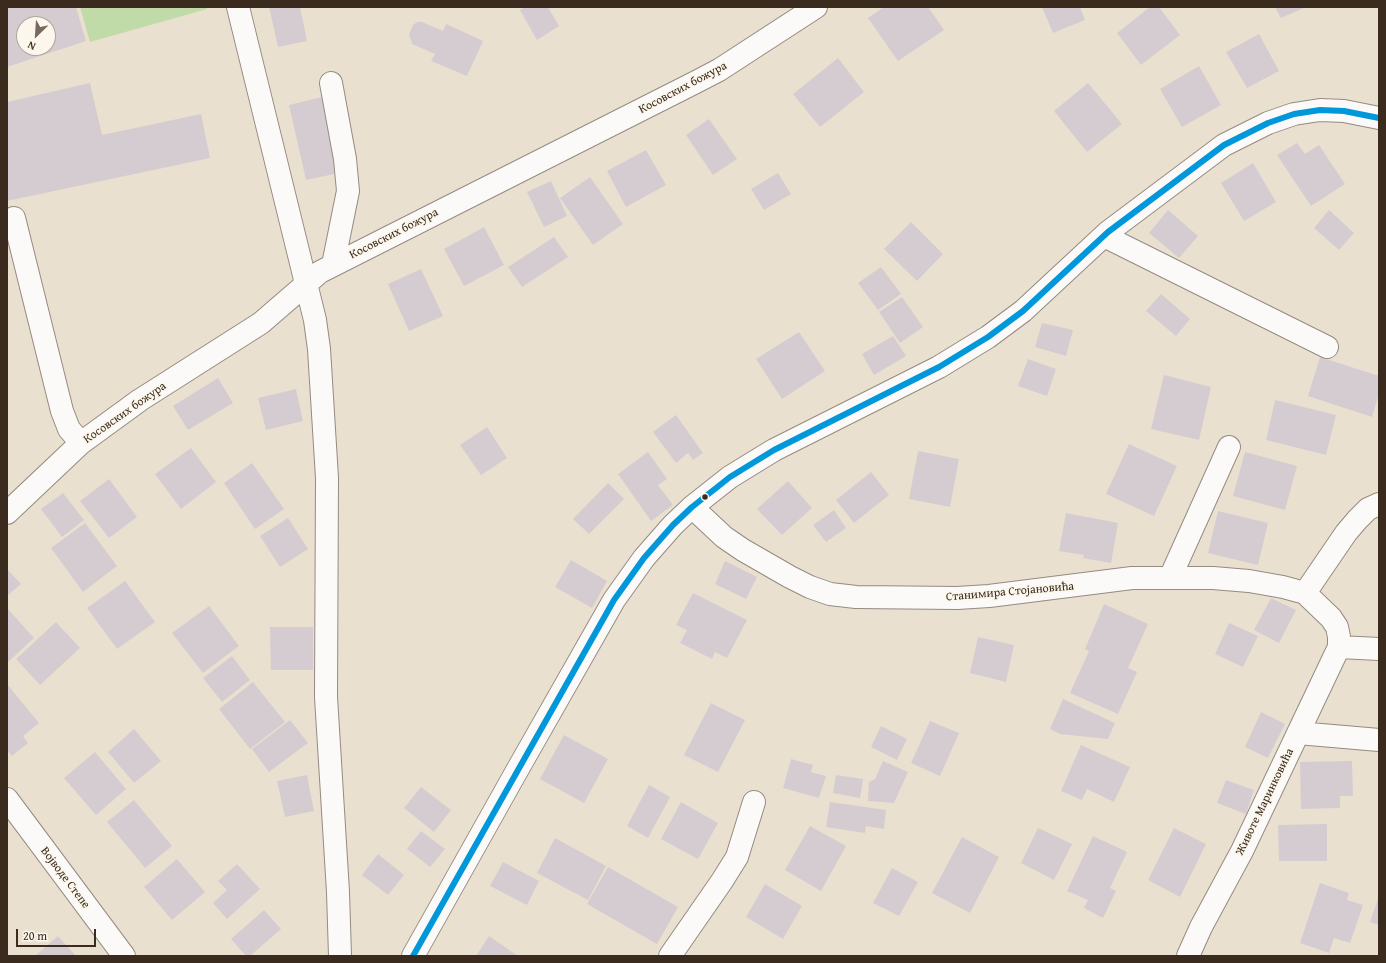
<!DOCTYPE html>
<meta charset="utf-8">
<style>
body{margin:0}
#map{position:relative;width:1386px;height:963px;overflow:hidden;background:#eae0d0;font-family:"Gentium Book Plus",serif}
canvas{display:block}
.frame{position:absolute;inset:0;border:8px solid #3b2a1e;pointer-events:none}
.north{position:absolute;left:16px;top:16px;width:40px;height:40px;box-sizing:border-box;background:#fbf7ec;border:1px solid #aea59a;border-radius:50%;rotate:205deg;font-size:11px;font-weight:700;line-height:16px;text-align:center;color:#3b2a1e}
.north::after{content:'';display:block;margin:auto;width:14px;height:18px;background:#786a5c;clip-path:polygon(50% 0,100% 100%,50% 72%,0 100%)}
.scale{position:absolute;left:16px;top:929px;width:80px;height:18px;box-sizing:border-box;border:2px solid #3b2a1e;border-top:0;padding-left:5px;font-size:12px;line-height:14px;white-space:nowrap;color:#3b2a1e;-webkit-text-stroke:3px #fbf7ec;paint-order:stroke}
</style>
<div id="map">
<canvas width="1386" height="963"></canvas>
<div class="frame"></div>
<div class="north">N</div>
<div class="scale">20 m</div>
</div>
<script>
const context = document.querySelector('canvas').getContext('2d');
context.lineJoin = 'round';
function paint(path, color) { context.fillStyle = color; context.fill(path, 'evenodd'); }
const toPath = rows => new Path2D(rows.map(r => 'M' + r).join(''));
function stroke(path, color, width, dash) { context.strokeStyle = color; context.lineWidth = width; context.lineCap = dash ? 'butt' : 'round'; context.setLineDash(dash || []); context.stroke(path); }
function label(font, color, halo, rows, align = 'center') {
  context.font = font + ' "Gentium Book Plus",serif'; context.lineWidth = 3.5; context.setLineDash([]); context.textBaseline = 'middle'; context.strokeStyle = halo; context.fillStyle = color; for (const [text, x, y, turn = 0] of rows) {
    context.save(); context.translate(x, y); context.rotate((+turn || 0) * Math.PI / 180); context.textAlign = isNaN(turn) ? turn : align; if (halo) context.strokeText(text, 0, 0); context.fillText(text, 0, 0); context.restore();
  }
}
paint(toPath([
 [80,7,206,7,207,9,90,42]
]), '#c0daa8');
paint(toPath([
 [7,7,76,7,86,41,7,67],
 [24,24,48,24,48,48,24,48],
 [269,7,300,7,307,41,278,47],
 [525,7,548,7,559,26,537,40,520,10],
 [884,7,928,7,944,30,898,61,868,18],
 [1042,7,1080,7,1085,20,1053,33],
 [1150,7,1159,7,1180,35,1141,65,1117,33],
 [1275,7,1306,7,1281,18],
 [417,22,422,22,443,31,446,24,483,41,467,76,431,61,435,54,412,44,409,34,413,25],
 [1259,34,1279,71,1247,88,1226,52],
 [838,58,864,92,820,127,793,94],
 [1199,66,1221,105,1182,127,1160,89],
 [90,83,102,135,201,114,210,158,7,201,7,102],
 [1088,83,1122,124,1087,152,1054,111],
 [322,97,339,173,306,180,289,105],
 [709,119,737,159,713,175,686,135],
 [1297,143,1305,154,1319,145,1345,184,1311,206,1277,155],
 [646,150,666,185,626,207,607,171],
 [1253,163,1276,202,1244,221,1221,183],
 [778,173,791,194,764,210,751,189],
 [590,177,623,224,593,245,560,198],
 [551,181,567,216,544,227,527,192],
 [1168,210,1198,236,1179,258,1149,233],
 [1329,210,1354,233,1339,250,1314,228],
 [911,222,943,254,917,281,884,249],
 [484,227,504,265,464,286,444,249],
 [554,237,568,257,522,287,508,267],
 [881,267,901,294,878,310,858,283],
 [421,269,443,316,409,331,388,284],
 [1161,294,1190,319,1176,336,1146,311],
 [902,297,923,327,900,343,879,312],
 [1042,323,1073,330,1066,356,1035,347],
 [799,332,825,371,782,399,756,359],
 [893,336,906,356,874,375,862,354],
 [1320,357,1379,376,1379,394,1372,417,1308,396],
 [1028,359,1056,369,1047,396,1018,386],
 [1164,375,1211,387,1199,440,1151,429],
 [218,378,233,403,188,430,173,406],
 [296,389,303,421,266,430,258,398],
 [1275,400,1336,415,1326,455,1266,440],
 [676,415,703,453,693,460,688,453,676,463,653,432],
 [487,427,507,458,481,475,460,445],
 [1129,444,1177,466,1154,516,1106,494],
 [191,448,216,482,181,509,155,474],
 [918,451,959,459,950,507,909,499],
 [648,452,667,479,658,485,673,505,651,521,618,474],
 [1245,452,1297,466,1285,510,1233,496],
 [252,463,284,509,255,529,224,483],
 [871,472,889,495,854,523,836,500],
 [109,479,137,517,109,538,80,501],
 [788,481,812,508,782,535,757,509],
 [608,483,624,499,589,534,573,519],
 [63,493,84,520,62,537,41,509],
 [834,510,846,528,826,542,813,525],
 [1218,511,1268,523,1258,565,1208,553],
 [1066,513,1118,523,1111,563,1083,558,1084,555,1059,551],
 [288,518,308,549,280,567,260,536],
 [85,523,117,566,83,592,51,548],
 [571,560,607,581,592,608,555,587],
 [725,561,757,577,746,599,715,584],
 [7,569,21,584,7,596],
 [125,581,155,622,117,649,87,608],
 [693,593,747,620,727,658,715,652,712,659,680,643,687,630,676,625],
 [1271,598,1296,610,1279,643,1254,630],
 [1104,604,1148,624,1128,668,1137,672,1118,714,1070,693,1089,651,1085,649],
 [209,606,239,646,203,673,172,633],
 [7,608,34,638,7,663],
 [56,622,80,648,40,685,16,659],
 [1229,623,1258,636,1243,667,1215,654],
 [270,627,313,627,313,670,271,670],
 [978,637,1014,645,1006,682,970,673],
 [232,656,250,680,222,702,203,678],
 [253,682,285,722,250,749,219,709],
 [7,684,39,723,23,736,28,743,12,756,7,750],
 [1063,699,1115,723,1108,739,1060,734,1050,729],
 [711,703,745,720,718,772,684,755],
 [1261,712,1285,724,1268,758,1245,747],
 [290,720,308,743,269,772,252,749],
 [930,721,959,733,940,776,911,763],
 [881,726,907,739,897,760,871,747],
 [134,729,161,761,134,783,108,752],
 [564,735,608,759,584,803,540,779],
 [1081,745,1130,767,1114,802,1087,789,1082,800,1061,791],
 [95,752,126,789,96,815,64,778],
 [791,759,813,765,811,772,826,776,819,798,783,788],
 [883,761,908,772,894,803,868,801,869,782,875,779],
 [1352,761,1353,796,1340,796,1340,808,1301,809,1300,762],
 [307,775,314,811,285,817,277,781],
 [836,775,863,779,860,798,833,793],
 [1226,780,1254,790,1246,814,1217,803],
 [649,785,670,797,648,838,627,826],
 [421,787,451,810,434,832,404,808],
 [134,800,172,846,145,868,107,822],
 [681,802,718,823,698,859,661,839],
 [830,802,886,810,884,829,866,826,865,833,826,827],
 [1327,824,1327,861,1279,861,1278,825],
 [810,826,846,846,821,891,785,870],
 [1038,828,1072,844,1054,880,1021,863],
 [1174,828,1206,844,1180,897,1148,880],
 [421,831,445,849,430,867,407,849],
 [1093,836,1127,852,1110,888,1116,891,1103,918,1084,908,1088,900,1067,891],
 [962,837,999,857,970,913,932,893],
 [555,838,606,866,588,900,537,873],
 [378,854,404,875,388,895,362,875],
 [177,859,205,892,172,920,144,887],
 [503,862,539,881,527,905,490,886],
 [237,864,260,889,227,919,213,903,227,890,218,881],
 [608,867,678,907,657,944,587,904],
 [892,868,918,882,899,916,873,903],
 [1320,883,1349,893,1347,900,1363,905,1350,943,1334,938,1329,953,1300,943],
 [765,884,802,906,783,939,746,917],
 [1379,896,1379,925,1370,922],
 [264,910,281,929,250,956,246,956,231,939],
 [58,936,76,956,35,956],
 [489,936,518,956,476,956]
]), '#d5ccd1');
const minor = toPath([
 [238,7,315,320,319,349,327,478,326,697,338,892,340,956],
 [331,83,345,159,348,191,333,265],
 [14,218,62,411,69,429,81,443],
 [1104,236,1327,347],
 [692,507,724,537,743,550,790,577,810,587,830,594,856,597,957,598,989,596,1132,578,1213,578,1249,581,1283,587,1305,593,1331,618,1337,627,1339,637,1339,647,1242,851,1201,927,1188,956],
 [7,513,81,443,140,400,261,323,320,272,696,82,719,70,816,7],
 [1170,578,1229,447],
 [1305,593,1346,533,1357,520,1368,509,1379,504],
 [1339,647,1379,649],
 [1298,733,1379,740],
 [7,799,124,956],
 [413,956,519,767,614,600,644,558,673,525,692,507,730,477,774,450,939,367,988,337,1023,311,1108,232,1224,145,1268,123,1294,114,1320,110,1344,111,1379,118],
 [670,956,722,881,737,857,754,802]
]);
stroke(minor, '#948b81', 24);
stroke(minor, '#fcfaf8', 22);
stroke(toPath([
 [413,956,614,600,644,558,673,525,692,507,730,477,774,450,939,367,988,337,1023,311,1108,232,1224,145,1268,123,1294,114,1320,110,1344,111,1379,118]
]), '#0098da', 6);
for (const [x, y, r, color] of [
 [705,497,3.5,"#3b2a1e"]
]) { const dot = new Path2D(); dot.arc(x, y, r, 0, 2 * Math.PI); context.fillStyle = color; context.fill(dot); stroke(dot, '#fbf7ec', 1.5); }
label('12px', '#3b2a1e', '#fbf7ec', [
 ["Косовских божура",683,88,-28],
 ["Косовских божура",394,234,-27],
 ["Косовских божура",125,413,-35],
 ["Станимира Стојановића",1010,592,-5],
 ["Животе Маринковића",1265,802,-64],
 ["Војводе Степе",65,878,53]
]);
</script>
